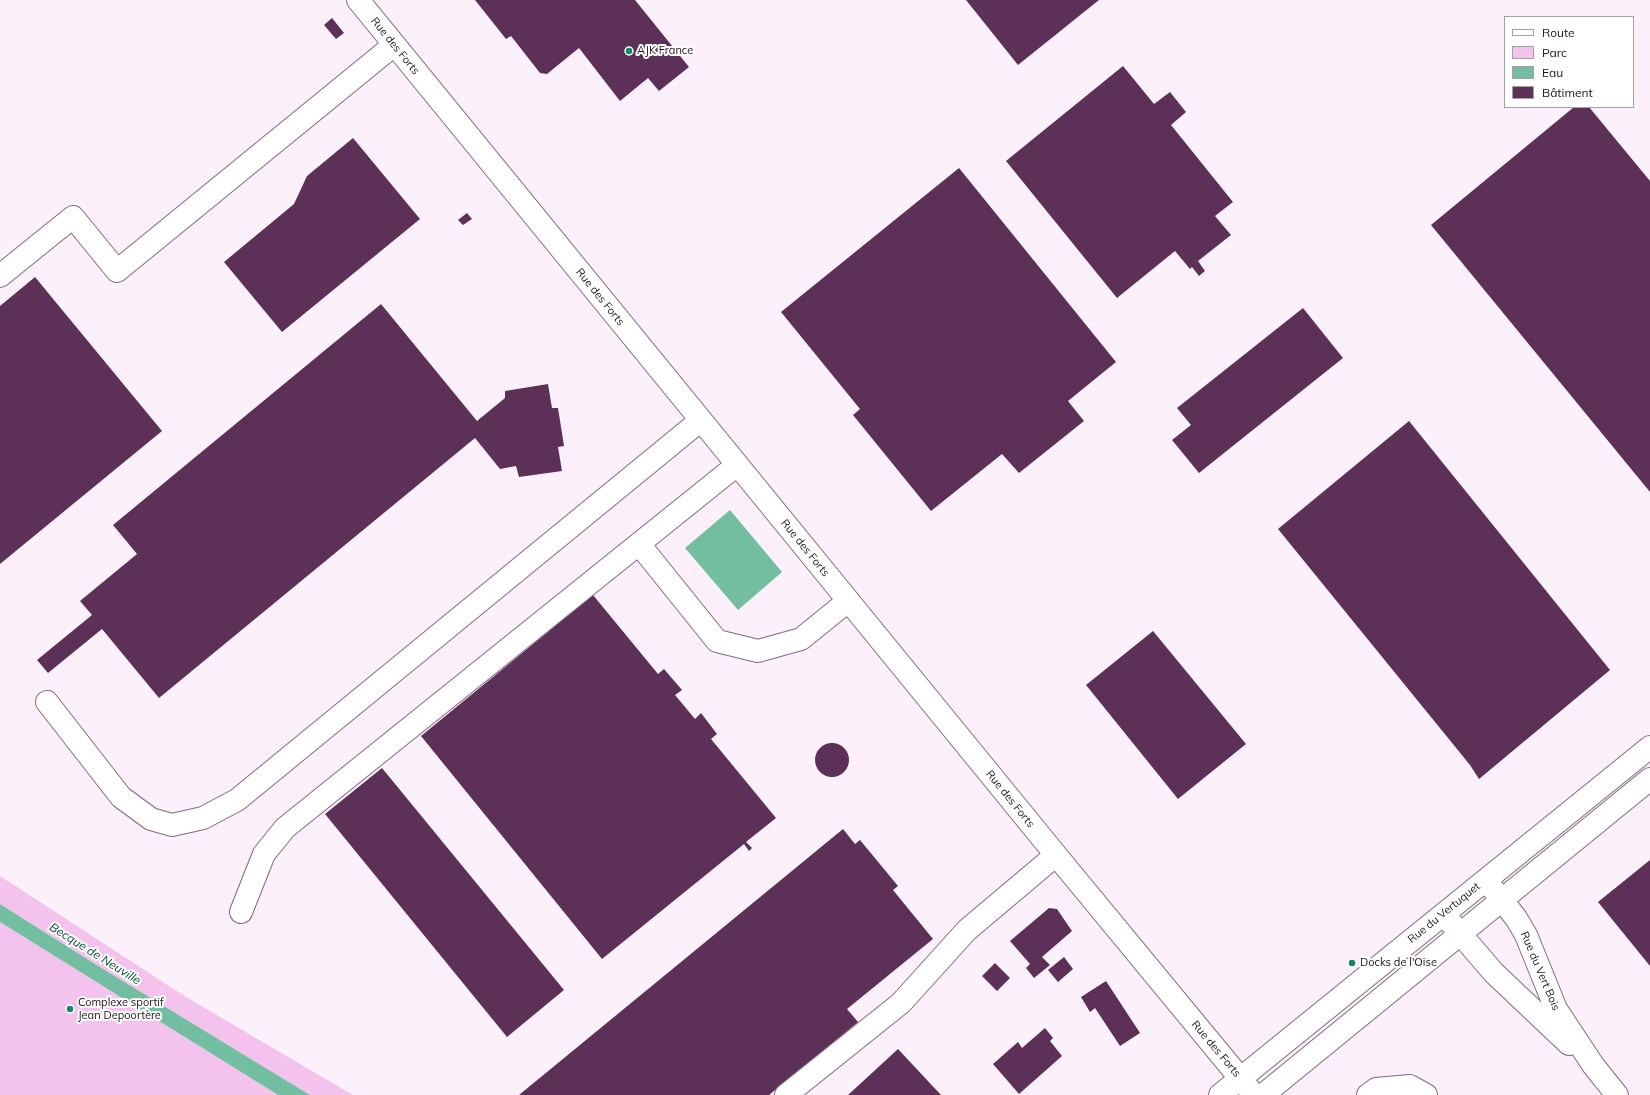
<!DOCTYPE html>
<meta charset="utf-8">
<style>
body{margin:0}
#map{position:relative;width:1650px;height:1095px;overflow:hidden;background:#fcf0fa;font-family:Mulish,sans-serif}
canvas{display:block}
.legend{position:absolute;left:1504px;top:16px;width:130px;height:92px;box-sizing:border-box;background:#fff;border:1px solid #a4a0a3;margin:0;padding:5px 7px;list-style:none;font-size:12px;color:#1b121a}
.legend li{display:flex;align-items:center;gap:8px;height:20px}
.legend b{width:20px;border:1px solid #a4a0a3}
</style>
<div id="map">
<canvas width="1650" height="1095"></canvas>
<ul class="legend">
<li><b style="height:5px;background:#fff"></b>Route</li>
<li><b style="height:11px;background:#f4c3ed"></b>Parc</li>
<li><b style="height:11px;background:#73bea1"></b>Eau</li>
<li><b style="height:11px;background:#5c3057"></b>Bâtiment</li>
</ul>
</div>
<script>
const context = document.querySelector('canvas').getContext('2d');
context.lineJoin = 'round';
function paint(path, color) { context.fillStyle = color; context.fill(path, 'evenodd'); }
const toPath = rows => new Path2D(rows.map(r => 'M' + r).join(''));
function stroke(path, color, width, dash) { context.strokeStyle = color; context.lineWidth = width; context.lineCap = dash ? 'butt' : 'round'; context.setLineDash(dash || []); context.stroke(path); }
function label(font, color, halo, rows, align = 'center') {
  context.font = font + ' Mulish,sans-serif'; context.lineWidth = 4; context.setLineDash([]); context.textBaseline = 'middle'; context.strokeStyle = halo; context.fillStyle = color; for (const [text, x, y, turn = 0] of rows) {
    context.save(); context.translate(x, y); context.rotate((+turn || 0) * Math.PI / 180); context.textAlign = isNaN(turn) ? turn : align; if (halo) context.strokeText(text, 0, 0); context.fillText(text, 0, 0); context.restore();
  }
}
paint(toPath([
 [0,876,186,997,353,1095,310,1095,95,964,0,904],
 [0,922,278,1095,0,1095]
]), '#f4c3ed');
paint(toPath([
 [730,510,782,572,738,610,685,548],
 [0,904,95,964,310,1095,278,1095,0,922]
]), '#73bea1');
paint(toPath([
 [475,0,635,0,689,67,659,91,648,78,620,101,579,48,547,74,540,73,511,36,506,39],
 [966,0,1099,0,1018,65],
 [332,18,344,33,336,39,324,25],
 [1123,66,1154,104,1170,92,1186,112,1171,125,1233,202,1215,216,1231,235,1198,261,1205,271,1199,276,1192,267,1190,269,1175,251,1117,298,1006,161],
 [1574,107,1589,107,1650,181,1650,492,1431,225],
 [353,138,420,219,282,332,224,262,294,204,307,176],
 [959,168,1116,362,1068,401,1084,421,1019,473,1002,454,931,511,853,415,860,409,781,312],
 [467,213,472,219,463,225,458,220],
 [35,277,162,431,0,564,0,306],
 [381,304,477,421,505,398,505,391,548,384,552,408,558,408,564,446,558,447,562,471,519,477,516,466,500,469,475,438,159,698,102,629,48,673,37,660,92,615,80,601,137,554,113,525],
 [1303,308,1343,358,1199,473,1172,440,1191,425,1177,408],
 [1409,421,1610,670,1479,779,1470,765,1278,529],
 [593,595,658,674,664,669,682,690,675,695,695,719,701,713,717,734,711,739,776,818,746,842,752,848,749,851,744,844,602,959,421,736],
 [1153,631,1246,744,1178,799,1086,685],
 '815 760a17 17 0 1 1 34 0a17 17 0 1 1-34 0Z',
 [382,768,564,990,507,1037,325,814],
 [843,829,855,844,860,840,898,886,893,890,933,939,847,1009,858,1022,769,1095,519,1095],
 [1650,860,1650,966,1598,902],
 [1049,908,1057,909,1072,931,1042,957,1050,965,1034,978,1026,968,1030,964,1010,941],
 [1064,957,1073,969,1058,982,1048,970],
 [995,963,1010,978,997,991,982,976],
 [1106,981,1140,1033,1120,1046,1095,1008,1090,1012,1081,997],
 [1045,1028,1053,1038,1050,1041,1062,1056,1019,1094,993,1064,1018,1042,1022,1048],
 [898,1049,941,1095,848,1095]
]), '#5c3057');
const minor = toPath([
 [358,0,1056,855,1254,1095],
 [0,276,73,217,117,271,394,45],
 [639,544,717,641,758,651,801,639,848,601],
 [47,702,121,797,151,819,172,825,203,818,237,800,701,420],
 [1493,889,1516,918,1526,935,1556,1009,1593,1065,1617,1095],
 [241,912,264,854,285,828,737,465],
 [1451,923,1494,973,1569,1044],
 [786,1095,901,1003,967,930,1056,855],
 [1220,1095,1650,747],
 [1263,1095,1650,779],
 [1368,1095,1376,1089,1410,1086,1426,1095]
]);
stroke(minor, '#826a7f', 24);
stroke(minor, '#fff', 22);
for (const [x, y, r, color] of [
 [629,51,4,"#148766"],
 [1352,963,4,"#148766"],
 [70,1009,4,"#148766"]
]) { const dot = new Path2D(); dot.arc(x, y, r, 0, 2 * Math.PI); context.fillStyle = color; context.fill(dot); stroke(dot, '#fff', 1.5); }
label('11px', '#1b121a', '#fff', [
 ["Rue des Forts",395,46,51],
 ["Rue des Forts",600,297,51],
 ["Rue des Forts",805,548,51],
 ["Rue des Forts",1010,799,51],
 ["Rue du Vertuquet",1444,913,-39],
 ["Rue du Vert Bois",1540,971,67],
 ["Rue des Forts",1216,1049,50]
]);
label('11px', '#1b121a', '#fff', [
 ["AJK France",637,51],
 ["Docks de l'Oise",1360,963],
 ["Complexe sportif",78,1003],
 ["Jean Depoortère",78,1016]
], 'left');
label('italic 12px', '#054734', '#fff', [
 ["Becque de Neuville",95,954,32]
]);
</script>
